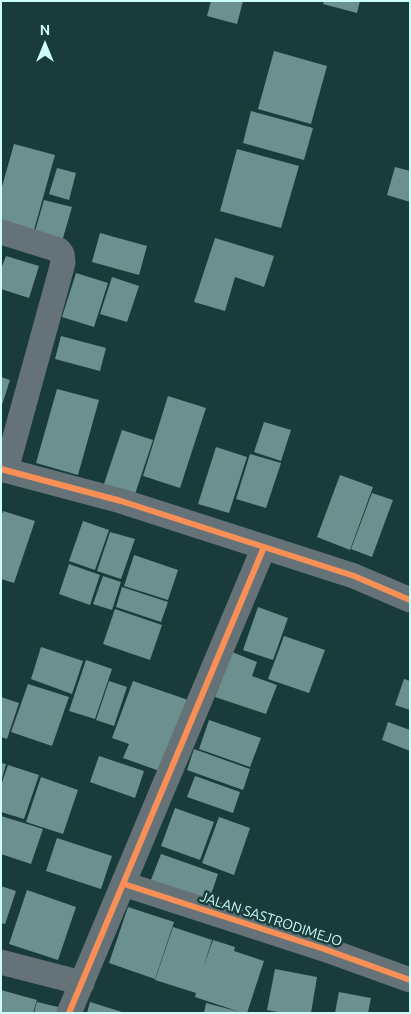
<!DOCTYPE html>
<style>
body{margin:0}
#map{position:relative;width:411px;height:1014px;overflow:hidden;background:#193c3a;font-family:Ubuntu,sans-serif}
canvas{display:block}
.frame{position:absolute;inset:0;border:2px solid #ccfdf9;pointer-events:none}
.north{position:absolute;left:20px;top:20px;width:50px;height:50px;-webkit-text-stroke:4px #1b3d3b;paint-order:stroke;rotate:0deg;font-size:14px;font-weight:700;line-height:20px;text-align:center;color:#ccfdf9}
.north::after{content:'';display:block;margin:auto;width:18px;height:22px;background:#ccfdf9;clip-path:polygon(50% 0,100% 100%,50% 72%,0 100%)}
</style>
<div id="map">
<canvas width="411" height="1014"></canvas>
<div class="frame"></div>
<div class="north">N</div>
</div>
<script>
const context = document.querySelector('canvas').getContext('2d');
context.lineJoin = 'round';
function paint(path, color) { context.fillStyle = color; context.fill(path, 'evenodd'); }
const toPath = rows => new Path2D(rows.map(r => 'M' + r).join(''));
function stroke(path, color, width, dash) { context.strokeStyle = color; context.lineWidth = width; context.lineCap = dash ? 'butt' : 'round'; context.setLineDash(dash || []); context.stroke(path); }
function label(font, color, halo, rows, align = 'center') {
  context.font = font + ' Ubuntu,sans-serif'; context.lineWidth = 5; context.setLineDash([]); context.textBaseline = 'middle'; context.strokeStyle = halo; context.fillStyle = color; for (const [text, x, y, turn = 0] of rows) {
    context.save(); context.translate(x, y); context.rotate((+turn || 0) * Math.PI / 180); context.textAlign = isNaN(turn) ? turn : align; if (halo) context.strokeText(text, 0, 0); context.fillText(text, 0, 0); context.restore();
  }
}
paint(toPath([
 [211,1,243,1,237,24,207,16],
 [324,1,360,1,357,13,323,4],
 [274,51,327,66,311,124,258,109],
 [251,111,313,128,304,160,243,143],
 [14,144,55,155,32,237,1,228,1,190],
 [237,149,299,166,281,228,220,211],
 [395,167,410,171,410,202,387,195],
 [57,168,76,173,69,200,49,194],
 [44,200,72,207,61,245,33,238],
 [100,233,147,246,139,275,92,262],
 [215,238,274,256,264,287,235,277,225,311,194,302],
 [6,256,39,266,29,298,1,289,1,269],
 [76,273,108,283,94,327,62,317],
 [112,277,139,286,127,322,100,314],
 [61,336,106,348,100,371,55,359],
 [1,377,10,380,2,405,1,405],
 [57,389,99,400,78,475,36,463],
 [168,396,206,408,180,488,143,476],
 [264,422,291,430,281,461,254,452],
 [122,430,153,440,135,494,104,484],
 [216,447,247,457,229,513,198,504],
 [250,454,281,463,266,508,236,499],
 [340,475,373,487,350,550,317,537],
 [372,493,393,500,372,557,351,549],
 [3,511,35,521,14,583,1,579,1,517],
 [83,521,109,530,95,570,69,561],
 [110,532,135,539,121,579,97,571],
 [134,555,178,570,168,600,124,586],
 [69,564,100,575,90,605,59,594],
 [103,576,121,582,112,610,93,604],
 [122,587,168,602,161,622,116,607],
 [258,607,288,618,273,660,243,650],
 [115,609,162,625,150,660,103,644],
 [284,636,325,650,309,693,268,679],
 [41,647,83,661,72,694,31,679],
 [232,652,257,662,252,676,277,685,266,714,215,697],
 [86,660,112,669,95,719,69,711],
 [404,679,410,681,410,710,395,705],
 [109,681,127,687,114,726,96,720],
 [133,681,191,701,165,773,123,758,129,744,112,738],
 [28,684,69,697,52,746,11,732],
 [1,697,19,703,7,739,1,737],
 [209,720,261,738,250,767,199,749],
 [388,722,410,730,410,751,382,740],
 [194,749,250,769,243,790,187,770],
 [99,756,144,771,135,798,90,782],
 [1,763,6,764,2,779,1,779],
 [8,765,39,775,24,819,1,812,1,785],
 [195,776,240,792,233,813,187,797],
 [41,777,78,790,63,834,26,822],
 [175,808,214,822,200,860,161,846],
 [1,816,43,829,31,864,1,854],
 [219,817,250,828,234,875,202,863],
 [57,838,112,856,101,889,46,871],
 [161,854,218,874,207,906,149,885],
 [1,886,16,891,5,924,1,923],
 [27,890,76,907,58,960,9,944],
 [128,907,174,922,155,979,109,963],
 [173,927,212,940,203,968,213,940,235,947,234,951,264,961,247,1013,204,1013,206,1003,240,1012,195,997,196,993,155,980],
 [275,969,317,977,311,1013,283,1013,267,1010],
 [1,990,37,1000,33,1013,1,1013],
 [339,992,371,998,368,1013,335,1013],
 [37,1002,58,1007,57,1013,34,1013],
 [90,1002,122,1012,122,1013,87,1013]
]), '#6c908e');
stroke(toPath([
 [1,232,59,250,62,254,63,263,6,470],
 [1,469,121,501,264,547,354,576,410,600],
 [124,884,324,949,410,980],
 [1,962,82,983],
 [69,1013,264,547]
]), '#657378', 25);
stroke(toPath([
 [1,469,121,501,264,547,354,576,410,600],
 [124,884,324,949,410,980],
 [69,1013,264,547]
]), '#f78f57', 6);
label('14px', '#ccfdf9', '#1b3d3b', [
 ["JALAN SASTRODIMEJO",271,919,18]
]);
</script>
